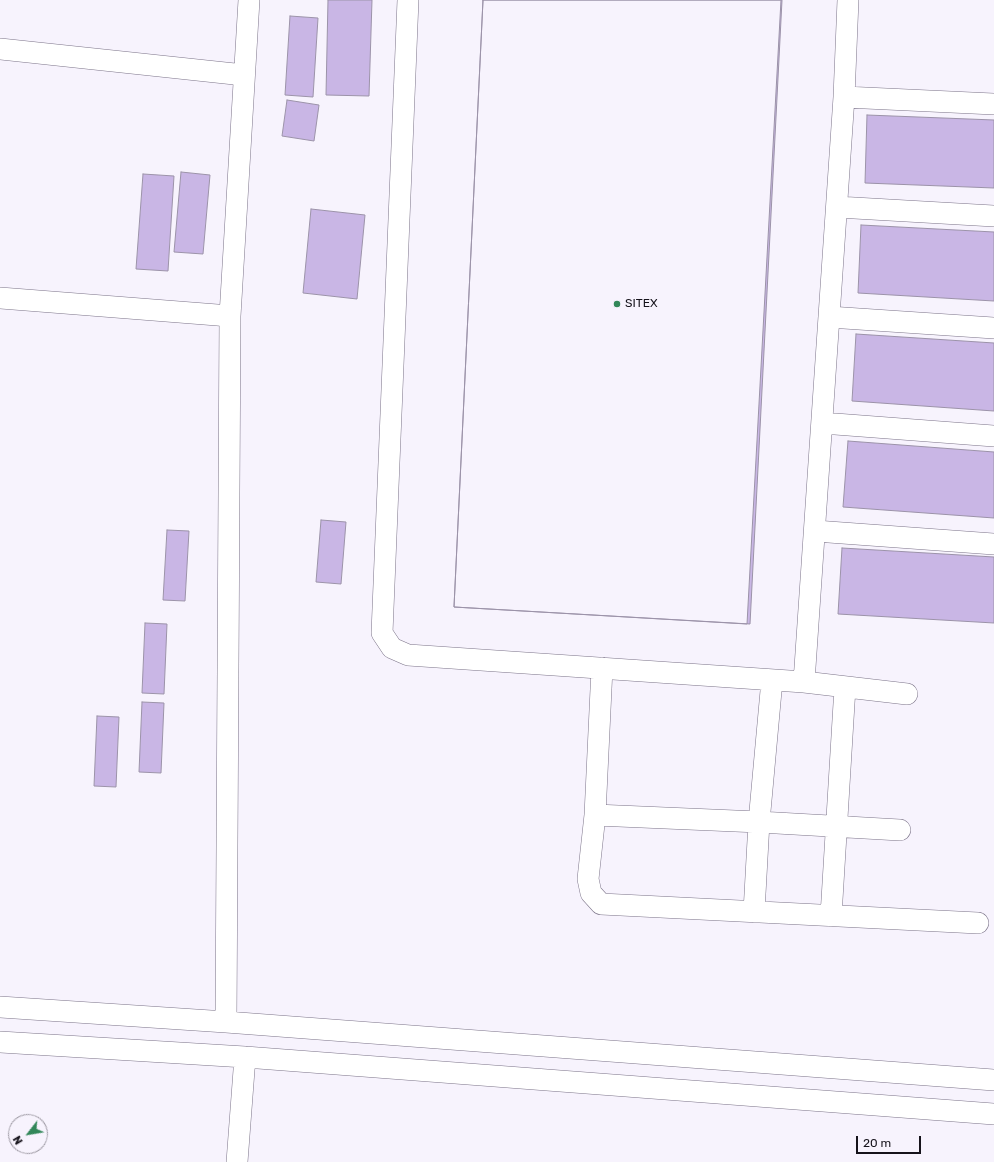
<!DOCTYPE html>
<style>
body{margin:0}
#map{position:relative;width:994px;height:1162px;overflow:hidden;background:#f7f3fd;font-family:Rubik,sans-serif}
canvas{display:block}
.north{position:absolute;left:8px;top:1114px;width:40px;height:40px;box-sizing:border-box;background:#f7f3fd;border:1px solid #9d99a3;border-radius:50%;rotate:239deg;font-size:11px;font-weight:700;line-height:16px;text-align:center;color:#16131b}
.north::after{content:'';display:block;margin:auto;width:14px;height:18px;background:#328759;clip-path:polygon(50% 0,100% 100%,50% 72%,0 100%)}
.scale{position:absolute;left:856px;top:1136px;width:65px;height:18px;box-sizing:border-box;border:2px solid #16131b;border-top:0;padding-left:5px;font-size:12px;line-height:14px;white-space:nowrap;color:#16131b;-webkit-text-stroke:3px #f7f3fd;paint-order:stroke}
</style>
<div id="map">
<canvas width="994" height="1162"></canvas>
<div class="north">N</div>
<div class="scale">20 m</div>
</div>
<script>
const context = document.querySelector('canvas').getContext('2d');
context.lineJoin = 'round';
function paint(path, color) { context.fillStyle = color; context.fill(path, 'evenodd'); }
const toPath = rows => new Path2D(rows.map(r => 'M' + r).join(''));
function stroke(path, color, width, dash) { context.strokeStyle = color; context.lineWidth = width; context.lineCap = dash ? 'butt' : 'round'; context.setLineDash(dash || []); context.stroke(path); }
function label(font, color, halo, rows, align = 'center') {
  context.font = font + ' Rubik,sans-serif'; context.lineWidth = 3; context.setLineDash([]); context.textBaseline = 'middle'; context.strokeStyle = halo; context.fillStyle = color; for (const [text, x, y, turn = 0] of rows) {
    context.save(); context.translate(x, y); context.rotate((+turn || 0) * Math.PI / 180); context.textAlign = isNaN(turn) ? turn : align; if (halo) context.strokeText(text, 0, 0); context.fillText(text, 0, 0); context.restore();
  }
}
const building = toPath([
 [328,0,372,0,369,96,326,95,328,0],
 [483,0,782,0,750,624,454,607,483,0],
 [483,0,781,0,747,624,454,607,483,0],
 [290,16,318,18,313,97,285,95,290,16],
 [287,100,319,105,314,141,282,136,287,100],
 [867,115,994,120,994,188,865,183,867,115],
 [181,172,210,175,203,254,174,252,181,172],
 [143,174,174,176,168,271,136,269,143,174],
 [311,209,365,215,357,299,303,293,311,209],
 [861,225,994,232,994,301,858,293,861,225],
 [856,334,994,343,994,411,852,401,856,334],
 [848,441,994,452,994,518,843,507,848,441],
 [321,520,346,522,341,584,316,582,321,520],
 [167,530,189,531,185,601,163,600,167,530],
 [842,548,994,557,994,623,838,614,842,548],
 [145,623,167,624,164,694,142,693,145,623],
 [142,702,164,703,161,773,139,772,142,702],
 [97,716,119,717,116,787,94,786,97,716]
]);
paint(building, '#c9b6e5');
stroke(building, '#9c93a9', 1);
const minor = toPath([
 [408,0,382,633,392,648,408,655,804,682,907,694],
 [0,49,244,75],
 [844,97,994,104],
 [837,207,994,216],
 [0,298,230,316],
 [829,317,994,328],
 [822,423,994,436],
 [815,531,994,544],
 [602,668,595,815,588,879,591,893,601,904,978,923],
 [804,682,844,97,848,0],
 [595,815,759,822,900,830],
 [754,912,759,822,772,680],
 [831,916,845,687],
 [0,1007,226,1022,994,1080],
 [226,1022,230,316,249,0],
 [0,1042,245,1057,994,1114],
 [237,1162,245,1057]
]);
stroke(minor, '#7c7489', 22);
stroke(minor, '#fff', 21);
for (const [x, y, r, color] of [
 [617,304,4,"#328759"]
]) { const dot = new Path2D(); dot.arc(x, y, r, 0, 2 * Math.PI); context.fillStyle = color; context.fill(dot); stroke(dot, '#f7f3fd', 1.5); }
label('12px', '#16131b', '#f7f3fd', [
 ["SITEX",625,304]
], 'left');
</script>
